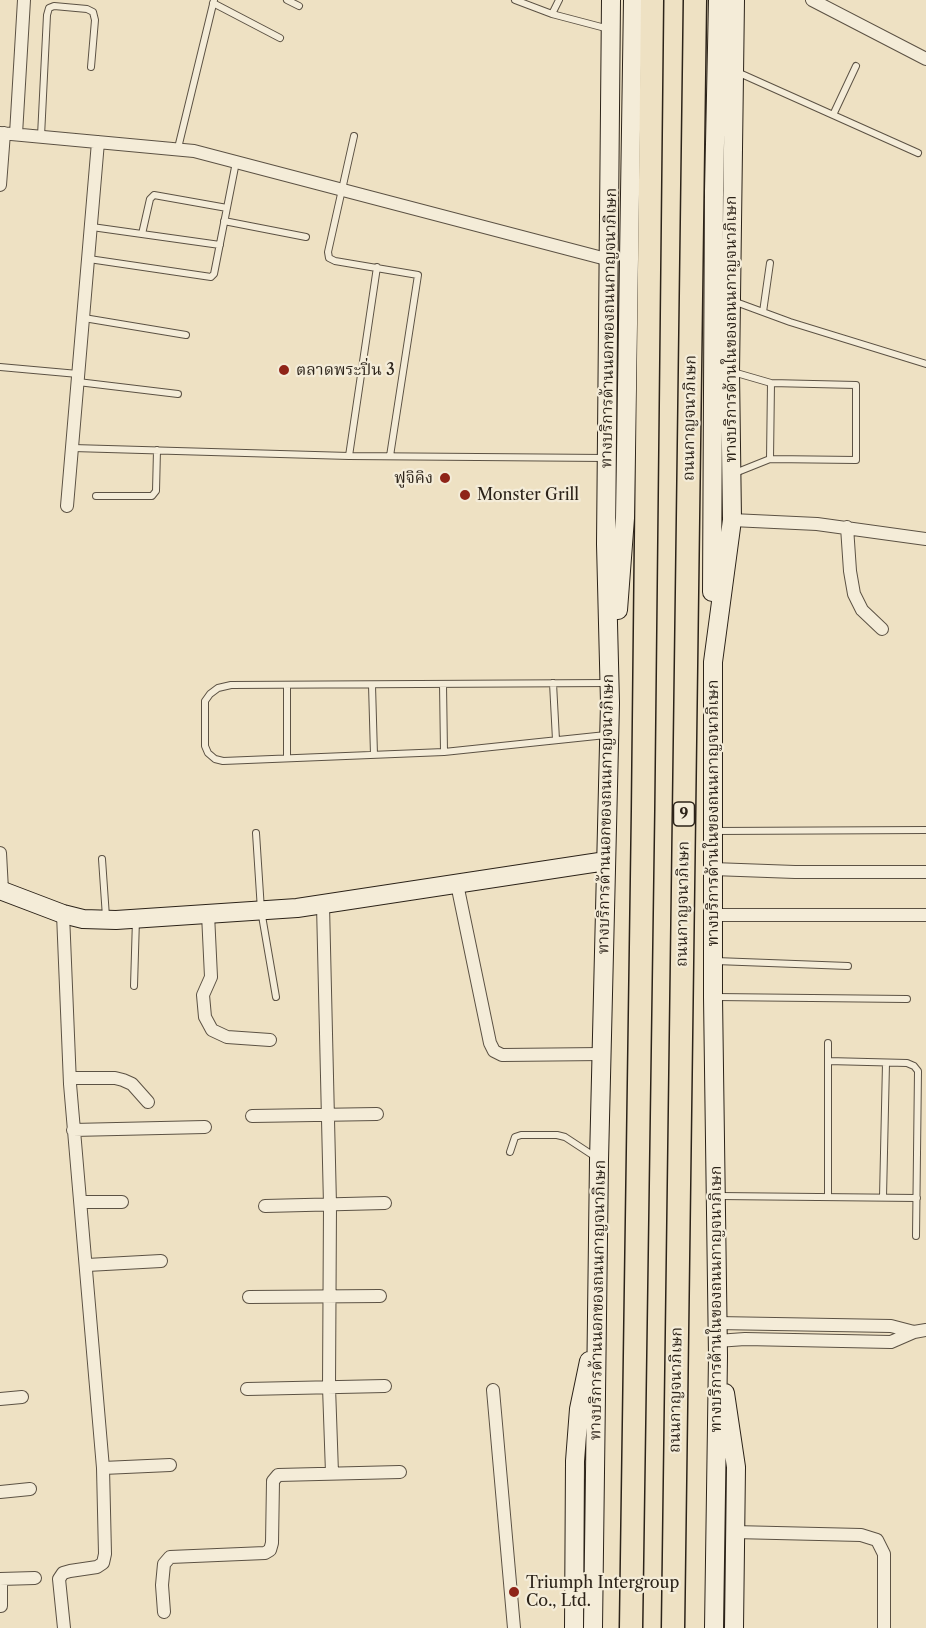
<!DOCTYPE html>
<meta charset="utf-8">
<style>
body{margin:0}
canvas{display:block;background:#eee1c3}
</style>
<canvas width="926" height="1628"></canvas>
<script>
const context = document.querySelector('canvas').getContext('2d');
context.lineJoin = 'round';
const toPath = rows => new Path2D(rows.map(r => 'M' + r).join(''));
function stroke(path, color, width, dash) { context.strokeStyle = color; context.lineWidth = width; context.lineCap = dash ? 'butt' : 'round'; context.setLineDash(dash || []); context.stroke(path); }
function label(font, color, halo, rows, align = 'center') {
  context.font = font + ' "Libre Caslon Text","Noto Serif Thai",serif'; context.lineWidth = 4.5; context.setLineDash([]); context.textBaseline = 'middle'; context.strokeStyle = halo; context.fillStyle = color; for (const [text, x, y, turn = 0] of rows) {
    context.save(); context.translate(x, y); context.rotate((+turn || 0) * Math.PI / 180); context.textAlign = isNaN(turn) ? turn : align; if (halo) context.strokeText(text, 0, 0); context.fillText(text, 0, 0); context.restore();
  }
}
const lane = toPath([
 [287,0,299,6],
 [515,0,552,14],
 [559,0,552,14,609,29],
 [213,3,280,38],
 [737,72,918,153],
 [833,115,856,66],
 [41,136,47,15,49,8,54,6,87,9,93,12,95,20,91,67],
 [354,136,328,252,329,258,335,261,418,275,390,456],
 [178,148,214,0],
 [224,221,306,237],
 [92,227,220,245],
 [142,234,150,199,154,195,227,208],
 [89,259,211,277,214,274,236,162],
 [733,301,790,322,926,364],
 [763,312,770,263],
 [84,318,186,335],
 [0,367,78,374],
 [733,372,771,383,856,385,856,460,770,459,735,473],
 [78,382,178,394],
 [73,448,349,456,606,458],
 [349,456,377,267],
 [770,459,771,383],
 [96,496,152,496,156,491,157,450],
 [553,683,556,740],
 [443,684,444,752],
 [287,685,287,758],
 [372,685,374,755],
 [606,735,444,752,223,761,215,759,208,753,205,746,205,701,210,694,218,688,231,685,608,683],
 [714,831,926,830],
 [256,833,261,910,276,997],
 [102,859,106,917],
 [716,961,848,966],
 [134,986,136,919],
 [716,997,907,999],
 [828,1043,828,1196],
 [828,1061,907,1063,914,1066,918,1071,916,1236],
 [510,1152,515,1137,521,1135,557,1135,565,1137,597,1158],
 [719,1196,917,1198],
 [883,1197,886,1063]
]);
const street = toPath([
 [812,0,926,59],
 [0,133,194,151,610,260],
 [16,134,24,0],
 [0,185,4,133],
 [67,506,98,142],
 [732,520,817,524,926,539],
 [847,527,850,571,854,594,862,610,882,629],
 [0,853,2,890],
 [713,869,795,872,926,872],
 [457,884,490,1043,494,1051,502,1055,602,1054],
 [323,905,330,1205,329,1387,332,1473],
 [63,914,70,1084,103,1468,105,1554,103,1563,97,1567,70,1571,63,1573,59,1579,64,1628],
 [208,914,211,977,203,995,205,1017,212,1030,227,1037,270,1040],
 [713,915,926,915],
 [70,1078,115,1078,123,1080,132,1084,148,1102],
 [252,1116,377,1114],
 [73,1130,205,1127],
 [81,1202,122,1202],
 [265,1206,385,1203],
 [87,1265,161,1261],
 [249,1297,380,1296],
 [717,1323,891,1326,914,1332],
 [717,1341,745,1339,891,1342,914,1332,926,1330],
 [247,1389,385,1386],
 [493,1390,514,1628],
 [0,1399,22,1397],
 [103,1468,170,1465],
 [0,1492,30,1489],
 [734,1532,861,1535,877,1540,884,1554,884,1628],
 [0,1579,35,1578],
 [1,1606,1,1579],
 [164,1612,162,1585,164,1564,170,1557,265,1553,270,1550,272,1543,273,1481,278,1475,400,1472]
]);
const secondary = toPath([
 [712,592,714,191,718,0],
 [618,610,625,518,633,0],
 [0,890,63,914,83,919,116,920,297,908,606,861],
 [725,1393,736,1467,734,1628],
 [574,1628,575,1461,579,1409,589,1361],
 [593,1628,599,1160,610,703,606,544,611,0],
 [714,1628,718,1356,713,997,713,662,732,520,730,372,735,0]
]);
const highway = toPath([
 [631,1628,643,811,652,0],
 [673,1628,695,0]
]);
stroke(lane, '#5c5244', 8);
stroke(street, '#5c5244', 14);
stroke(secondary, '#2c2319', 20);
stroke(highway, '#2c2319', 25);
stroke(lane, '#f4ecd8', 6);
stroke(street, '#f4ecd8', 12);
stroke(secondary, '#f4ecd8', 18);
stroke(highway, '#eee1c3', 22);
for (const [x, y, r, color] of [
 [284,370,6,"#8f2418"],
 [445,478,6,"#8f2418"],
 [465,495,6,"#8f2418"],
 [514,1592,6,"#8f2418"]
]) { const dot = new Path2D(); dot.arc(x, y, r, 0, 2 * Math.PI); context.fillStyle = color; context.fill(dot); stroke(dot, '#f4ecd8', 2); }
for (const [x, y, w] of [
 [684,814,21]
]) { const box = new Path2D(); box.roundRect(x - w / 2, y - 12, w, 24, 4.5); context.fillStyle = '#f4ecd8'; context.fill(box); stroke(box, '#2c2319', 1.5); }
label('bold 15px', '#2c2319', null, [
 ["9",684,814]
]);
label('16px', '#2c2319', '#f4ecd8', [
 ["ทางบริการด้านนอกของถนนกาญจนาภิเษก",609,328,-89],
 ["ทางบริการด้านในของถนนกาญจนาภิเษก",731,329,-90],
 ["ถนนกาญจนาภิเษก",690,418,-89],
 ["ทางบริการด้านในของถนนกาญจนาภิเษก",713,813,-90],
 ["ทางบริการด้านนอกของถนนกาญจนาภิเษก",606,814,-89],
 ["ถนนกาญจนาภิเษก",683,904,-89],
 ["ทางบริการด้านในของถนนกาญจนาภิเษก",716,1299,-90],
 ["ทางบริการด้านนอกของถนนกาญจนาภิเษก",598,1300,-89],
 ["ถนนกาญจนาภิเษก",676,1390,-89]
]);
label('16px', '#2c2319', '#f4ecd8', [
 ["ตลาดพระปิ่น 3",296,370],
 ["ฟูจิคิง",433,478,"right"],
 ["Monster Grill",477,495],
 ["Triumph Intergroup",526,1583],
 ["Co., Ltd.",526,1601]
], 'left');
</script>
